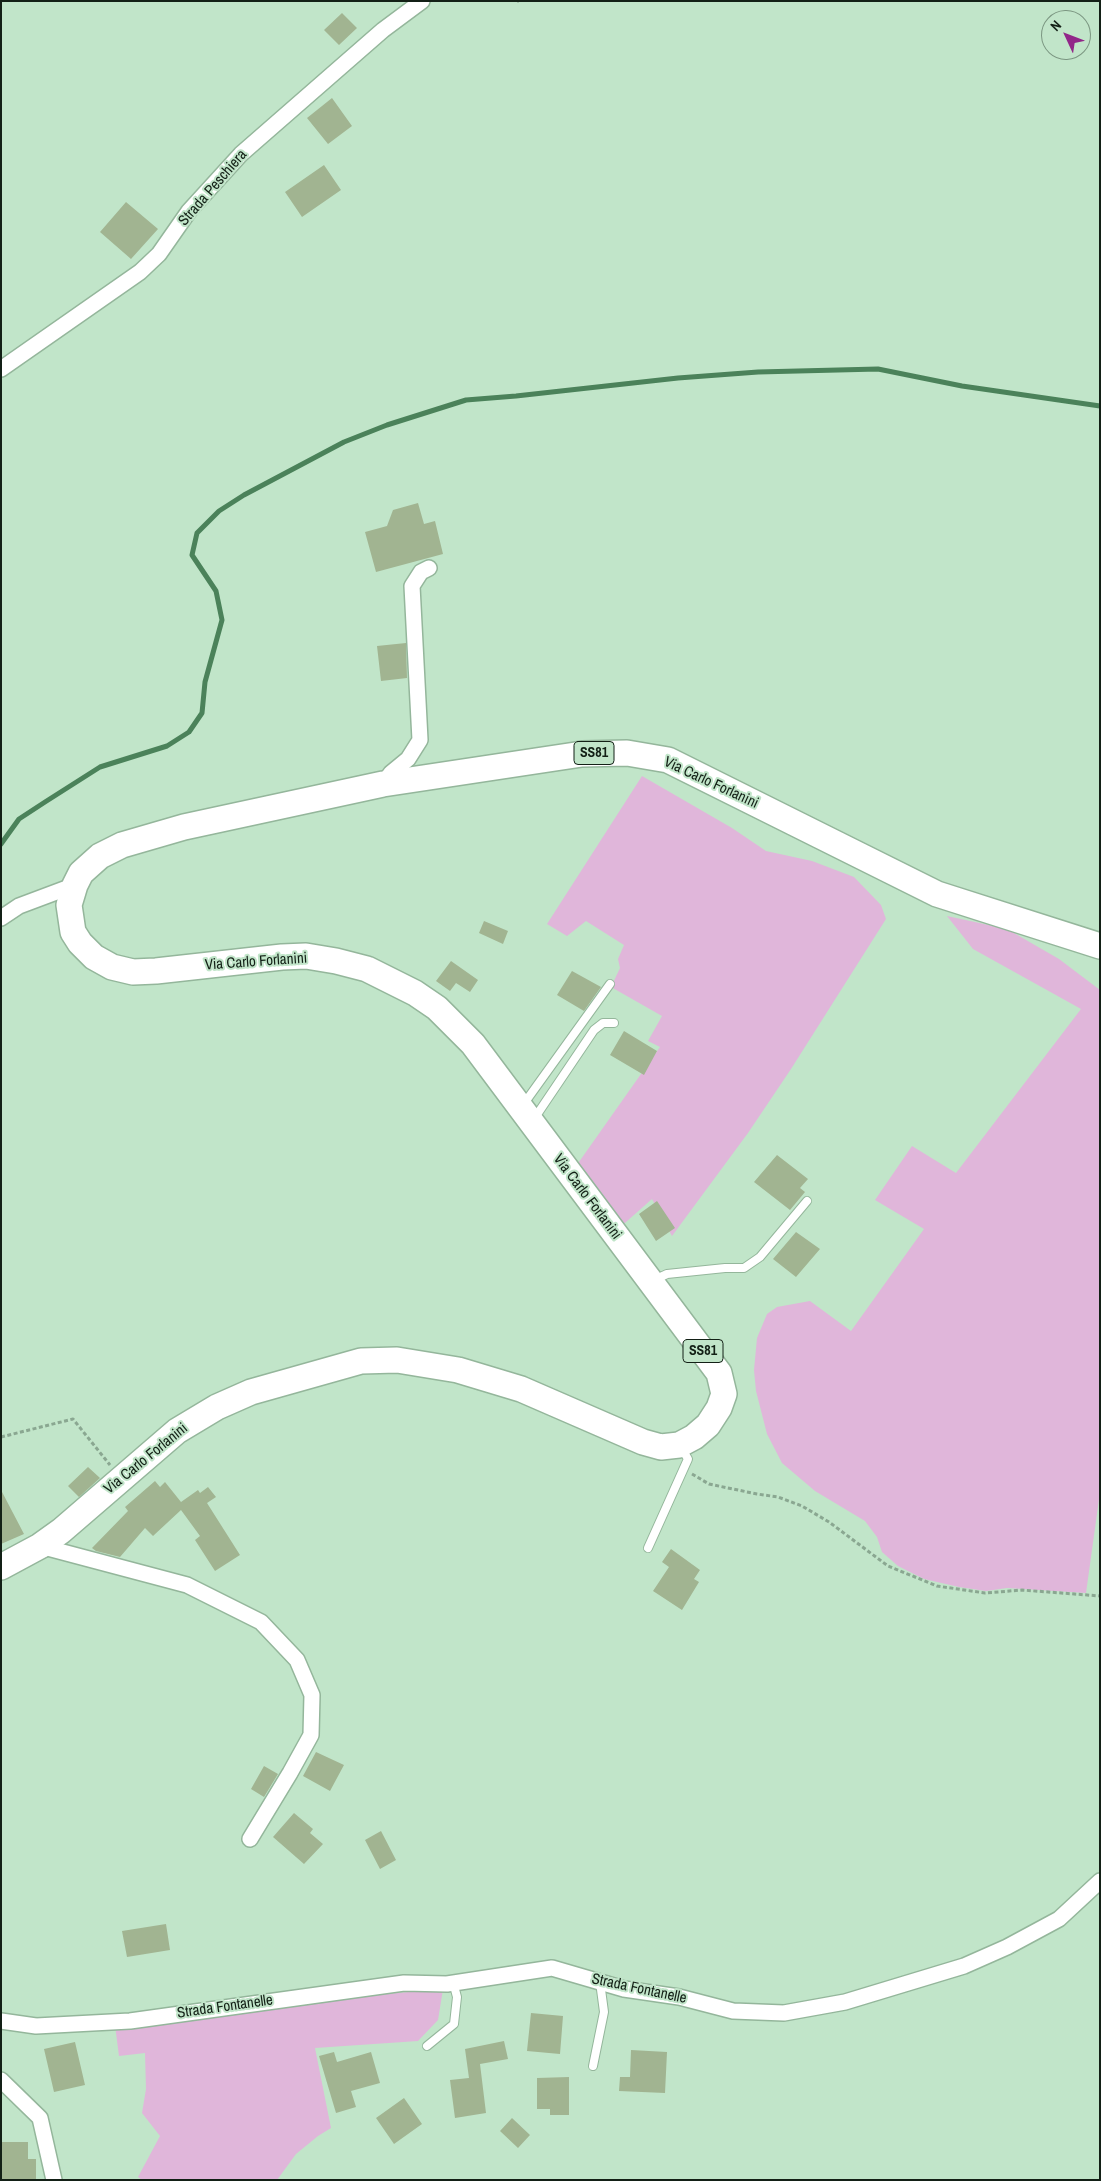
<!DOCTYPE html>
<style>
body{margin:0}
#map{position:relative;width:1101px;height:2181px;overflow:hidden;background:#c1e5c9;font-family:"Archivo Narrow",sans-serif}
canvas{display:block}
.frame{position:absolute;inset:0;border:2px solid #132016;pointer-events:none}
.north{position:absolute;left:1041px;top:10px;width:50px;height:50px;box-sizing:border-box;background:#c1e5c9;border:1px solid #7b9681;border-radius:50%;rotate:313deg;font-size:14px;font-weight:700;line-height:20px;text-align:center;color:#132016}
.north::after{content:'';display:block;margin:auto;width:18px;height:22px;background:#922689;clip-path:polygon(50% 0,100% 100%,50% 72%,0 100%)}
</style>
<div id="map">
<canvas width="1101" height="2181"></canvas>
<div class="frame"></div>
<div class="north">N</div>
</div>
<script>
const context = document.querySelector('canvas').getContext('2d');
context.lineJoin = 'round';
function paint(path, color) { context.fillStyle = color; context.fill(path, 'evenodd'); }
const toPath = rows => new Path2D(rows.map(r => 'M' + r).join(''));
function stroke(path, color, width, dash) { context.strokeStyle = color; context.lineWidth = width; context.lineCap = dash ? 'butt' : 'round'; context.setLineDash(dash || []); context.stroke(path); }
function label(font, color, halo, rows, align = 'center') {
  context.font = font + ' "Archivo Narrow",sans-serif'; context.lineWidth = 4; context.setLineDash([]); context.textBaseline = 'middle'; context.strokeStyle = halo; context.fillStyle = color; for (const [text, x, y, turn = 0] of rows) {
    context.save(); context.translate(x, y); context.rotate((+turn || 0) * Math.PI / 180); context.textAlign = isNaN(turn) ? turn : align; if (halo) context.strokeText(text, 0, 0); context.fillText(text, 0, 0); context.restore();
  }
}
paint(toPath([
 [642,776,732,828,766,851,812,861,854,877,881,905,886,919,791,1069,748,1133,672,1236,652,1199,617,1230,574,1169,660,1047,648,1041,662,1016,611,987,620,968,618,959,624,945,586,921,567,936,547,924],
 [947,916,1007,929,1059,959,1100,990,1100,1492,1086,1593,1007,1588,986,1591,959,1587,924,1579,898,1566,882,1552,877,1537,865,1521,815,1491,782,1463,767,1434,756,1391,754,1370,757,1338,767,1314,777,1307,810,1301,851,1331,924,1229,875,1200,912,1146,956,1173,1081,1009,973,949],
 [443,1989,438,2020,418,2041,315,2048,331,2128,318,2136,296,2154,277,2180,142,2180,138,2177,160,2136,142,2113,146,2089,145,2053,119,2056,115,2025,159,2025,271,2004]
]), '#e0b6da');
stroke(toPath([
 [1,844,19,819,45,802,100,767,167,746,189,732,202,713,205,682,222,620,216,591,192,555,197,533,219,511,244,495,344,442,387,425,466,400,516,396,678,378,758,372,878,369,962,386,1100,406]
]), '#4b825a', 5);
paint(toPath([
 [342,13,357,28,339,45,324,30],
 [332,98,352,126,328,144,307,118],
 [324,165,341,190,302,217,285,192],
 [126,202,158,229,131,259,100,232],
 [418,503,424,524,435,521,443,554,376,572,365,532,387,526,393,510],
 [406,643,407,678,381,681,377,646],
 [484,921,508,931,503,944,479,933],
 [451,961,478,980,470,992,456,983,450,991,436,981],
 [572,971,601,987,584,1011,557,995],
 [624,1031,657,1051,644,1075,610,1055],
 [777,1155,808,1179,800,1188,805,1192,790,1210,754,1182],
 [657,1201,675,1228,656,1241,639,1214],
 [796,1232,820,1249,796,1277,773,1259],
 [88,1467,100,1478,79,1497,68,1486],
 [155,1481,160,1487,165,1482,181,1502,198,1490,200,1493,208,1487,216,1497,207,1503,240,1555,215,1571,195,1540,200,1536,181,1510,153,1536,145,1528,120,1557,96,1551,92,1548,128,1511,125,1507],
 [1,1490,24,1534,1,1544],
 [671,1549,700,1570,694,1579,699,1582,682,1610,653,1591,669,1567,662,1562],
 [316,1752,344,1765,330,1791,303,1776],
 [264,1766,278,1774,264,1797,251,1789],
 [294,1813,313,1829,310,1833,323,1844,304,1864,273,1837],
 [381,1831,396,1860,380,1869,365,1840],
 [166,1924,170,1950,127,1957,122,1931],
 [531,2013,563,2016,560,2054,527,2051],
 [504,2041,508,2059,480,2064,486,2113,455,2118,450,2080,469,2078,465,2049],
 [75,2042,85,2085,54,2092,44,2049],
 [631,2050,667,2052,665,2093,619,2091,620,2077,630,2077],
 [334,2052,337,2062,371,2052,380,2083,351,2091,356,2107,336,2113,319,2056],
 [569,2077,569,2115,550,2115,550,2109,537,2109,537,2078],
 [404,2098,422,2124,394,2144,376,2118],
 [512,2118,530,2135,518,2148,500,2131],
 [1,2142,28,2142,28,2159,36,2159,36,2180,1,2180]
]), '#a1b491');
const lane = toPath([
 [523,1105,610,984],
 [534,1119,594,1030,603,1023,614,1023],
 [654,1280,667,1274,725,1268,744,1268,760,1257,807,1201],
 [648,1548,688,1459,682,1449],
 [427,2046,454,2024,457,1997,453,1982],
 [593,2066,604,2012,600,1982]
]);
const street = toPath([
 [1,369,140,272,159,254,189,211,241,154,383,30,422,1],
 [383,784,391,773,408,759,420,740,412,586,421,572,429,568],
 [1,918,19,906,75,885],
 [40,1546,187,1585,261,1622,297,1660,312,1695,311,1735,290,1773,250,1839],
 [1,2021,36,2026,130,2021,404,1983,447,1984,552,1968,624,1989,679,1997,733,2011,784,2013,845,2002,964,1966,1007,1947,1059,1919,1100,1881],
 [1,2080,40,2118,54,2180]
]);
const primary = toPath([
 [1,1567,40,1546,61,1531,177,1431,217,1407,251,1392,361,1361,397,1360,458,1370,521,1389,643,1442,661,1447,679,1445,694,1437,708,1425,719,1408,724,1394,719,1373,473,1044,437,1008,415,993,367,969,336,961,306,956,282,957,156,971,133,972,112,967,94,957,80,943,73,932,69,905,75,885,81,873,100,856,122,845,184,827,383,784,582,754,627,753,668,760,937,894,1100,946]
]);
stroke(lane, '#94b69b', 10);
stroke(street, '#94b69b', 18);
stroke(primary, '#94b69b', 28);
stroke(toPath([
 [517,1,519,1],
 [1,1437,73,1419,110,1465],
 [692,1474,709,1484,757,1494,778,1497,802,1506,829,1522,888,1566,937,1586,985,1593,1022,1590,1100,1596]
]), '#8aa791', 3, [4, 2.5]);
stroke(lane, '#fff', 8);
stroke(street, '#fff', 15);
stroke(primary, '#fff', 25);
for (const [x, y, w] of [
 [594,753,40],
 [703,1351,40]
]) { const box = new Path2D(); box.roundRect(x - w / 2, y - 11.5, w, 23, 4); context.fillStyle = '#c1e5c9'; context.fill(box); stroke(box, '#132016', 1); }
label('bold 14px', '#132016', null, [
 ["SS81",594,753],
 ["SS81",703,1351]
]);
label('15px', '#132016', '#c1e5c9', [
 ["Strada Peschiera",213,188,-49],
 ["Via Carlo Forlanini",711,783,25],
 ["Via Carlo Forlanini",256,962,-4],
 ["Via Carlo Forlanini",587,1197,53],
 ["Via Carlo Forlanini",146,1459,-39],
 ["Strada Fontanelle",639,1989,12],
 ["Strada Fontanelle",225,2007,-8]
]);
</script>
